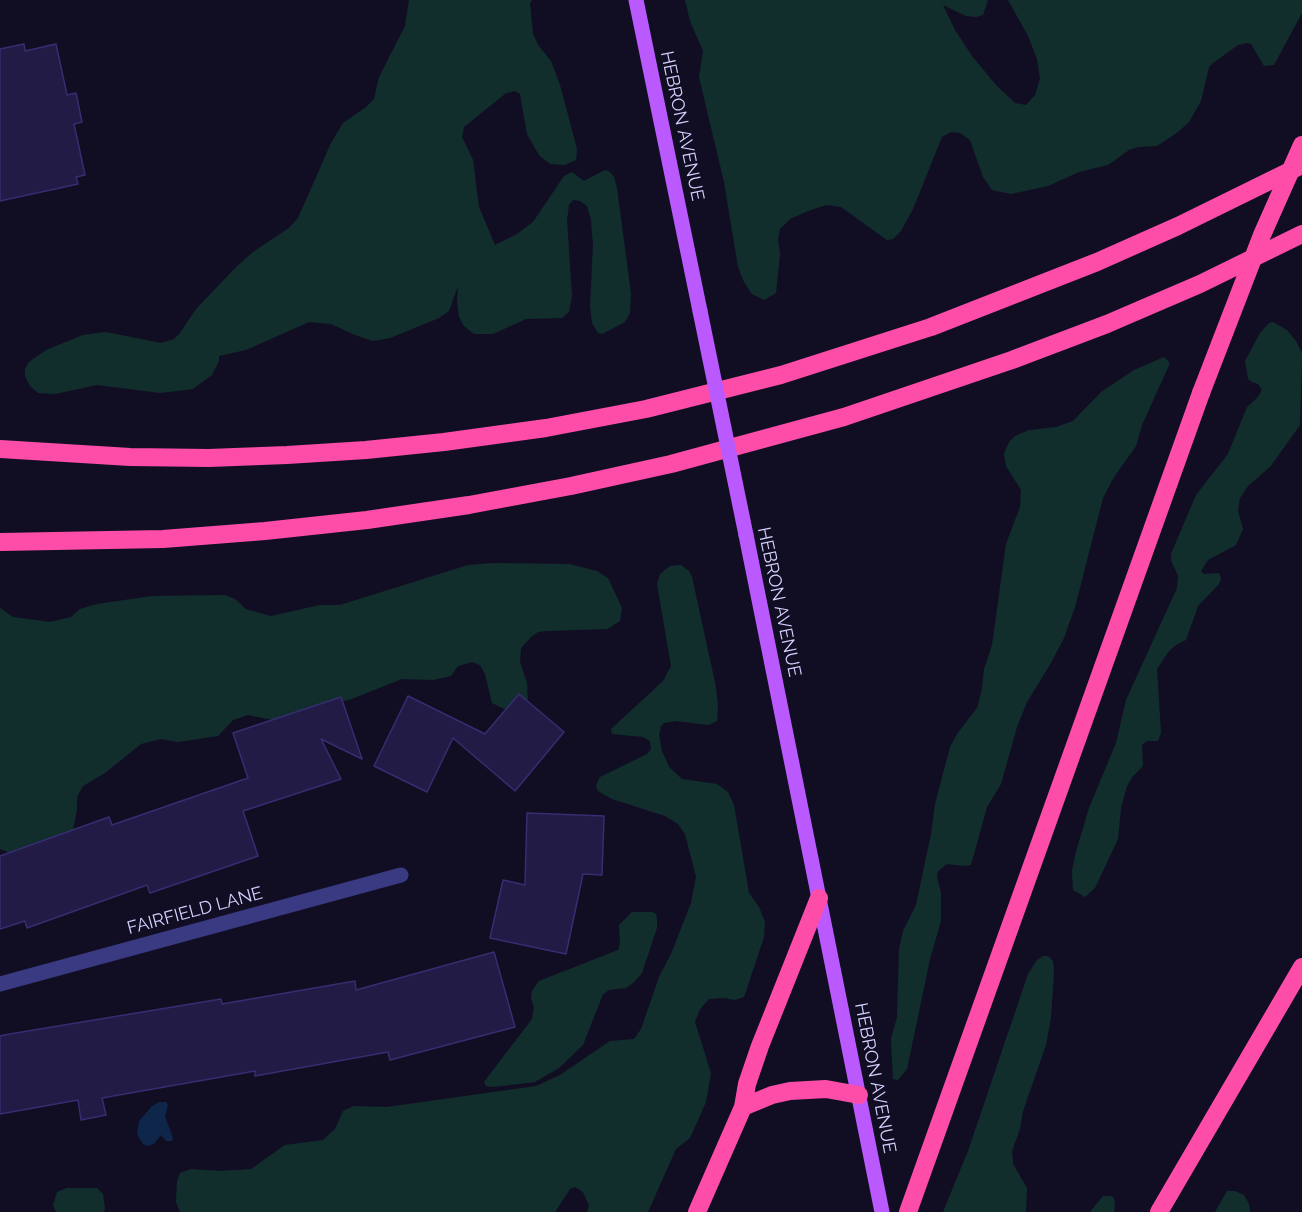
<!DOCTYPE html>
<style>
body{margin:0}
canvas{display:block;background:#110e24}
</style>
<canvas width="1302" height="1212"></canvas>
<script>
const context = document.querySelector('canvas').getContext('2d');
context.lineJoin = 'round';
function paint(path, color) { context.fillStyle = color; context.fill(path, 'evenodd'); }
const toPath = rows => new Path2D(rows.map(r => 'M' + r).join(''));
function stroke(path, color, width, dash) { context.strokeStyle = color; context.lineWidth = width; context.lineCap = dash ? 'butt' : 'round'; context.setLineDash(dash || []); context.stroke(path); }
function label(font, color, halo, rows, align = 'center') {
  context.font = font + ' Raleway,sans-serif'; context.lineWidth = 4.5; context.setLineDash([]); context.textBaseline = 'middle'; context.strokeStyle = halo; context.fillStyle = color; for (const [text, x, y, turn = 0] of rows) {
    context.save(); context.translate(x, y); context.rotate((+turn || 0) * Math.PI / 180); context.textAlign = isNaN(turn) ? turn : align; if (halo) context.strokeText(text, 0, 0); context.fillText(text, 0, 0); context.restore();
  }
}
paint(toPath([
 [409,0,532,0,530,3,533,34,538,45,551,61,560,85,577,149,576,160,565,165,550,164,539,155,527,134,520,94,515,91,506,93,464,127,462,137,473,160,479,207,495,245,517,234,533,222,564,176,572,172,584,181,605,170,610,172,614,177,617,188,631,294,630,313,625,322,602,334,598,333,592,323,590,306,593,245,591,220,587,206,580,201,573,200,569,205,567,220,572,296,569,312,562,318,526,319,493,334,474,334,464,326,459,317,457,301,458,286,449,311,439,318,390,338,373,341,355,335,331,324,309,322,246,350,219,356,219,361,212,375,193,389,160,393,97,385,55,394,38,393,30,386,25,376,25,369,29,362,46,350,83,335,106,332,161,343,174,339,180,333,196,309,237,266,253,252,289,228,298,218,331,143,343,123,366,107,374,99,379,77,405,26],
 [685,0,988,0,983,15,976,17,966,16,943,5,955,30,972,56,996,85,1015,103,1026,105,1035,95,1040,79,1037,59,1028,36,1008,0,1302,0,1302,13,1274,65,1264,66,1251,44,1247,43,1238,45,1213,63,1209,67,1201,101,1189,122,1178,132,1157,146,1138,147,1129,150,1108,165,1079,172,1048,186,1011,194,992,190,983,177,970,140,960,133,951,132,942,137,913,209,901,231,893,239,887,240,841,207,826,205,808,211,790,219,780,229,778,238,780,254,776,293,764,300,752,294,744,282,738,267,724,182,699,77,703,51,690,21],
 [1273,322,1287,330,1296,341,1302,353,1300,425,1270,467,1248,486,1240,498,1238,511,1243,529,1236,545,1208,560,1201,571,1204,574,1219,573,1221,578,1219,584,1198,606,1186,640,1176,645,1169,651,1157,669,1161,733,1158,741,1147,741,1142,745,1143,766,1133,776,1127,786,1121,808,1118,839,1095,888,1085,897,1073,890,1072,871,1075,855,1089,808,1116,743,1126,700,1177,588,1178,576,1171,560,1171,554,1196,495,1228,454,1247,407,1258,397,1262,390,1258,384,1252,382,1248,379,1245,361,1260,333,1269,323],
 [1164,357,1170,363,1142,425,1136,446,1114,477,1103,498,1075,607,1064,638,1051,663,1027,702,1017,727,1001,784,987,807,971,865,965,866,947,864,938,871,937,877,941,893,941,921,930,959,907,1069,898,1080,893,1079,891,1039,897,1017,899,949,903,931,916,905,931,834,935,804,950,747,957,734,977,708,982,689,984,669,992,645,1006,544,1020,507,1021,490,1006,466,1004,454,1009,442,1015,436,1029,430,1056,427,1073,421,1101,392,1134,370],
 [493,563,569,564,597,571,608,578,622,608,620,621,607,629,547,631,538,632,531,637,521,648,520,662,527,683,528,703,520,710,504,709,492,703,485,674,480,665,472,662,458,666,451,676,433,680,402,679,349,700,322,704,293,724,248,715,233,720,218,736,178,742,161,739,141,744,105,773,83,786,77,797,77,810,72,834,37,863,0,849,0,608,13,617,50,622,71,617,80,609,97,604,152,596,225,595,235,599,246,609,271,616,320,605,340,605,468,565],
 [681,565,689,571,692,577,716,687,718,707,717,721,709,725,676,721,664,723,661,726,659,735,662,751,669,767,682,779,717,784,728,792,734,805,749,893,759,907,765,922,764,937,744,997,735,1000,724,998,709,999,700,1009,695,1022,711,1073,706,1102,690,1138,676,1149,648,1212,587,1212,589,1206,583,1192,575,1187,570,1189,555,1212,180,1212,176,1202,177,1181,180,1173,191,1169,220,1171,251,1169,285,1145,323,1140,335,1129,343,1111,354,1106,387,1107,536,1086,560,1075,610,1041,634,1039,641,1029,659,977,671,954,691,903,696,877,685,834,678,824,665,816,612,799,598,791,596,785,600,777,647,754,651,749,650,741,643,737,612,734,611,729,663,681,671,666,657,584,660,574,670,566],
 [632,912,652,912,656,914,657,920,657,928,642,973,634,982,626,988,609,990,603,994,583,1045,559,1068,535,1082,493,1087,486,1086,484,1082,532,1019,534,1007,531,998,532,991,539,981,618,950,620,944,619,925],
 [1043,956,1048,956,1053,961,1054,973,1051,1017,1046,1045,1023,1111,1020,1129,1012,1151,1013,1164,1027,1188,1026,1212,943,1212,968,1151,1028,974,1037,960],
 [67,1188,97,1188,103,1194,105,1209,104,1212,56,1212,53,1205,57,1192],
 [1227,1191,1235,1191,1244,1195,1249,1204,1250,1212,1215,1212],
 [1103,1196,1112,1196,1115,1201,1114,1212,1090,1212]
]), '#112e2c');
paint(toPath([
 [159,1102,166,1102,168,1105,165,1116,173,1138,172,1141,166,1141,161,1135,154,1144,147,1146,142,1143,137,1134,139,1121,152,1106]
]), '#0d264a');
const building = toPath([
 [24,44,25,51,56,44,67,95,76,93,82,122,74,124,85,175,76,177,78,184,0,201,0,49,24,44],
 [519,694,564,732,515,791,453,738,427,792,374,766,408,696,485,734,519,694],
 [341,697,362,759,321,739,341,779,243,811,258,856,150,893,147,885,27,928,25,921,0,929,0,856,109,817,112,825,248,778,233,733,341,697],
 [527,813,604,816,602,875,583,874,566,954,490,938,503,880,525,885,527,813],
 [494,952,515,1027,390,1060,388,1052,255,1076,255,1071,102,1098,106,1115,81,1120,78,1100,0,1114,0,1036,4,1035,221,999,222,1004,355,981,356,990,494,952]
]);
paint(building, '#211b45');
stroke(building, '#372d71', 1.5);
stroke(toPath([
 [0,984,401,875]
]), '#3a3a83', 15);
stroke(toPath([
 [636,0,700,311],
 [746,535,882,1212]
]), '#ba59fe', 15);
stroke(toPath([
 [0,449,130,457,209,458,287,455,366,450,444,442,546,428,646,409,781,375,931,327,1097,262,1178,226,1298,167],
 [0,542,163,539,265,531,367,520,469,505,571,486,671,464,844,417,1012,360,1107,324,1200,284,1302,234],
 [743,1107,772,1095,790,1091,826,1089,859,1095],
 [697,1212,743,1107,747,1084,760,1046,819,898],
 [908,1212,1201,393],
 [1159,1212,1302,967]
]), '#fe4da9', 18);
stroke(toPath([
 [700,311,746,535]
]), '#ba59fe', 15);
stroke(toPath([
 [1201,393,1262,235,1302,145]
]), '#fe4da9', 18);
label('18px', '#d5d2ff', '#110e24', [
 ["HEBRON AVENUE",682,126,78],
 ["HEBRON AVENUE",779,602,78],
 ["FAIRFIELD LANE",195,911,-15],
 ["HEBRON AVENUE",875,1078,79]
]);
</script>
